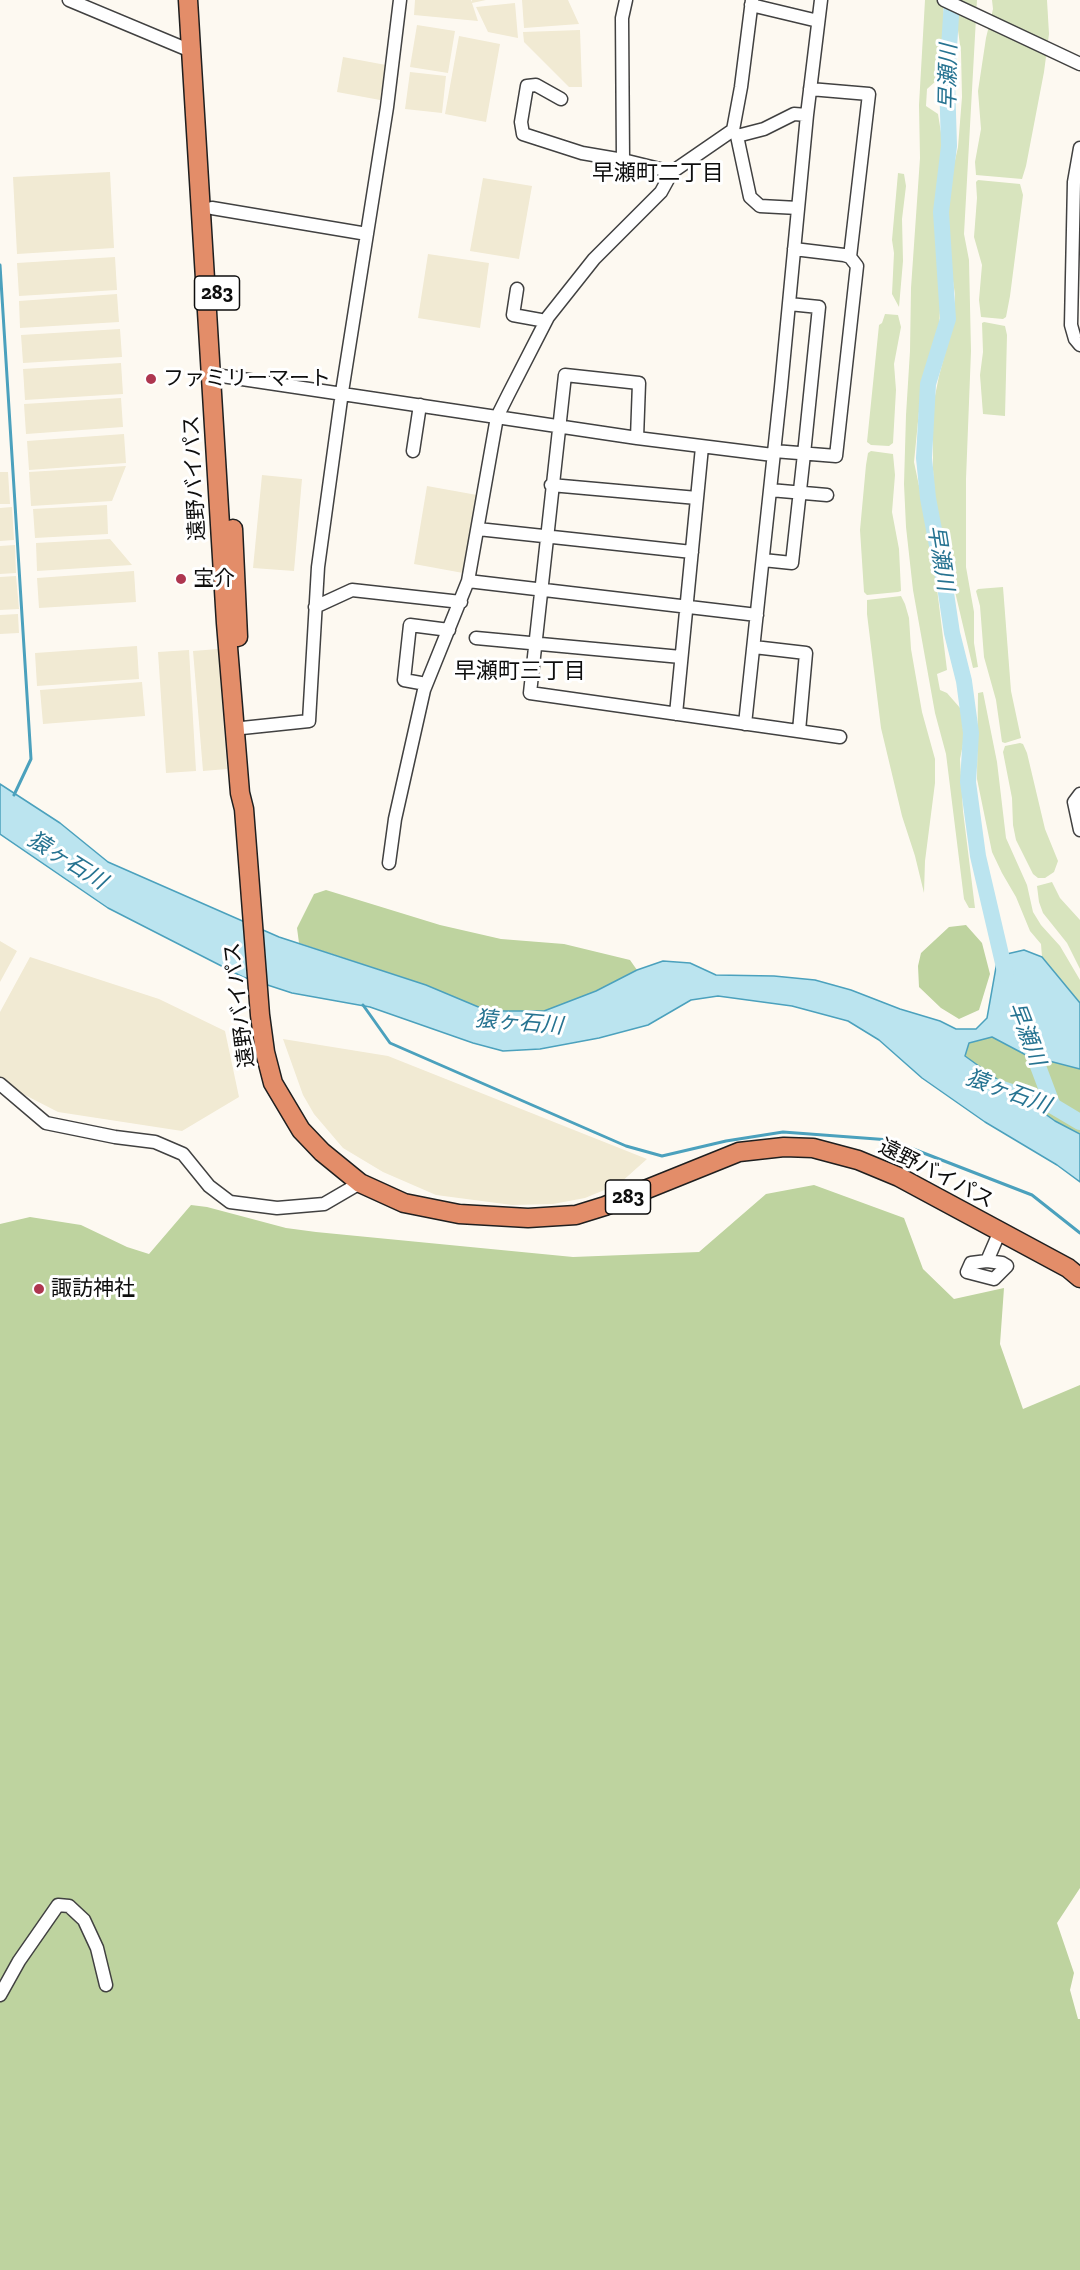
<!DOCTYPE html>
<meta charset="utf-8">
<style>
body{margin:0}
canvas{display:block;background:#fdf9f1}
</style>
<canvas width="1080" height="2270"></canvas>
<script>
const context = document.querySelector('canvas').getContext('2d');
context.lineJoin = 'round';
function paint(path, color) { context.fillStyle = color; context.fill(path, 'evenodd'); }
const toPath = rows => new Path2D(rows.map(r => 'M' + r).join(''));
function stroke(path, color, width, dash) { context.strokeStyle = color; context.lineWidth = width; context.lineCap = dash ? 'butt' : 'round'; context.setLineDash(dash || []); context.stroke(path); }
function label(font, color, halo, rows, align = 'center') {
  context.font = font + ' "Zilla Slab","Noto Sans JP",serif'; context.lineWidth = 6; context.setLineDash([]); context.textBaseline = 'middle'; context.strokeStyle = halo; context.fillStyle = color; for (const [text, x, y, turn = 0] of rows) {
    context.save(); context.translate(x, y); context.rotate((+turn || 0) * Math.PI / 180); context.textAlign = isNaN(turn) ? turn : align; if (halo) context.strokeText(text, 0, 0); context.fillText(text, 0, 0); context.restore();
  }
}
paint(toPath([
 [415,0,471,0,472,2,472,0,486,0,472,3,478,21,414,15],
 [522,0,568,0,579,24,524,28],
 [515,3,518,38,488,32,476,7],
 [417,25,455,31,448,73,410,67],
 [580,30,582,87,569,87,524,42,523,32],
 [459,36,500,44,486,122,445,114],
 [343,57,386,65,380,100,337,92],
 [410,72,446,76,442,113,405,109],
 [110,172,114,248,17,254,13,177],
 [483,178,532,186,519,259,470,251],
 [428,254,489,263,480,328,418,318],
 [115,257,117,290,19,296,17,263],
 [117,294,119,322,20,328,19,301],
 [120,329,122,357,23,363,21,335],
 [121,363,123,394,25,400,23,369],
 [121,398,123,427,26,434,24,404],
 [124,434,126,463,29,470,27,441],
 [126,466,112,501,31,506,29,472],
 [0,472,8,472,10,504,0,504],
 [262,475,302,479,294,571,253,568],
 [427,486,477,495,463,573,414,564],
 [107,505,108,534,35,538,33,509],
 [12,507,14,540,0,541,0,508],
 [110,539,132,565,37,571,36,543],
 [15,545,16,573,0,574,0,546],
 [134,571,136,602,39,608,37,578],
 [16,576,19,609,0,610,0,577],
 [18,614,19,633,0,634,0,615],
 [137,646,139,679,37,686,35,653],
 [218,649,227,769,203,771,193,651],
 [189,650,196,771,166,773,158,652],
 [142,682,145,716,43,724,40,690],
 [0,941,17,951,0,982],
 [30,957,159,999,225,1031,239,1097,182,1131,58,1112,21,1093,0,1079,0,1012],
 [283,1039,388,1056,647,1159,619,1184,585,1198,553,1204,512,1205,436,1195,383,1172,343,1148,314,1114,303,1095]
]), '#f1ead3');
paint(toPath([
 [925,0,943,0,945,40,936,81,927,89,926,106,938,114,943,145,936,208,936,245,941,291,939,329,922,381,914,462,932,548,947,670,937,674,940,690,947,693,961,709,964,739,960,759,963,811,975,908,969,908,964,899,946,754,935,713,913,590,906,527,904,484,906,415,910,351,911,288,920,158,919,105],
 [958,0,977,0,964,234,969,260,971,351,966,479,966,567,974,612,974,643,978,667,973,668,936,511,933,470,933,406,939,376,955,316,955,294,945,231,949,187,958,147,962,97,961,52,957,23],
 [992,0,1047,0,1049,34,1044,72,1026,166,1022,179,976,175,975,162,981,129,978,91,986,38,993,9],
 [898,173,904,174,906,186,902,219,903,261,899,307,892,294,894,253,892,240],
 [978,180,1020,184,1023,195,1010,296,1006,317,1003,319,981,317,979,300,982,265,974,237,977,198,976,182],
 [885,314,898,315,901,327,894,364,896,390,893,443,889,446,871,445,867,442,879,325,882,323],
 [984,322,1005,326,1007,335,1005,416,983,414,980,375,983,352,982,323],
 [871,451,893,454,895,475,892,512,899,549,901,591,898,592,867,595,864,592,860,530,866,465,868,453],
 [1003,587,1011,691,1021,738,1005,743,1002,742,996,700,984,657,980,606,976,591,978,589],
 [901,596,905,604,909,618,911,649,922,712,935,759,935,783,925,861,924,893,915,856,902,816,881,728,867,614,867,600],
 [983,692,997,762,1006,838,1027,885,1033,912,1041,925,1060,946,1080,980,1080,1003,1042,957,1041,944,1030,931,1016,897,1002,873,992,852,977,779,978,693],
 [1020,743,1023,744,1027,753,1045,829,1058,861,1054,872,1045,878,1038,878,1033,874,1016,840,1013,825,1012,798,1003,752,1005,746],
 [1052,882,1060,898,1080,920,1080,969,1067,943,1043,913,1039,902,1037,886]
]), '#d8e4be');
paint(toPath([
 [326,890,440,925,501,939,564,944,630,960,637,970,596,991,544,1011,488,1011,426,985,299,943,297,928,314,894],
 [966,925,982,943,990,974,979,1010,959,1019,941,1008,919,987,918,966,921,953,949,927],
 [992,1037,1026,1055,1080,1069,1080,1134,1055,1121,965,1057,969,1043],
 [814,1185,904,1218,923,1269,954,1299,1004,1288,1000,1344,1023,1409,1080,1385,1080,1888,1057,1923,1074,1973,1070,1990,1078,2019,1080,2019,1080,2270,0,2270,0,1224,30,1217,81,1225,127,1247,149,1254,191,1205,207,1207,286,1228,316,1232,573,1257,699,1252,766,1194]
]), '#bed39f');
const water = toPath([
 [0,784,60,823,108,862,279,937,426,985,488,1011,544,1011,596,991,637,970,663,961,690,963,716,975,774,976,815,980,851,990,900,1009,940,1021,956,1029,976,1029,987,1018,998,956,1024,950,1042,957,1080,1003,1080,1069,1026,1055,992,1037,969,1043,965,1056,1055,1121,1080,1134,1080,1182,1057,1165,985,1122,922,1078,879,1040,848,1021,792,1006,718,996,691,1000,648,1025,599,1038,540,1049,503,1051,473,1043,370,1007,292,993,243,977,108,908,0,834,0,784]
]);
paint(water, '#bbe4ef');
stroke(water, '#4ba1bd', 1.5);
stroke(toPath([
 [0,265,31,759,14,795],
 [363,1005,390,1043,626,1146,662,1156,726,1141,783,1132,890,1140,1032,1195,1080,1233]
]), '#4ba1bd', 3);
stroke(toPath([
 [952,0,947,80,949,146,941,212,948,319,928,384,924,458,928,498,946,593,952,633,964,681,971,733,968,782,978,856,1006,976],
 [1027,1037,1053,1106],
 [997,1087,1053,1106,1080,1122]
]), '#bbe4ef', 16);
const minor = toPath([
 [69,0,191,51],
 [752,0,741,87,733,130,737,136,750,197,760,206,798,208],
 [944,0,1080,64],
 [751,5,818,21],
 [810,89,869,94,850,257],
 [561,99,536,85,527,86,521,122,523,134,582,153,623,160,672,172],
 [737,136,764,129,794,114,807,115],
 [1080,148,1074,182,1071,325,1075,339,1080,345],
 [623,160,622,18,626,0],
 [212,208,367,234],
 [517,289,513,315,546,321],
 [222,376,637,438,773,455],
 [637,438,639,383,565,375,530,693,840,737],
 [413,451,420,405],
 [774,451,836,456,857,266,850,257,844,255,794,249],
 [551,485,697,498],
 [770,490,827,495],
 [478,529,692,552],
 [763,560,792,563,804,454,819,307,789,304],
 [468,581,757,615],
 [315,607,352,590,461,602],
 [476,638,681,657],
 [754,647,806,653,799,731],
 [426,684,404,680,410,625,449,630],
 [676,714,702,447],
 [745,724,781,387,807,115,821,0],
 [242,728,309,721,318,567,342,392,387,107,400,0],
 [1080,794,1074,802,1080,830],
 [389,863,395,819,424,690,468,581,497,417,508,395,548,317,594,259,661,192,672,172,733,130],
 [0,1084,46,1123,115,1137,155,1142,183,1154,209,1186,230,1202,277,1208,324,1204,360,1183],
 [987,1261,971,1263,967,1272,994,1279,1007,1266,1002,1263,987,1261,1000,1231],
 [0,1995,19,1961,58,1905,69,1906,84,1920,97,1948,106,1985]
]);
const highway = toPath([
 [188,0,226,623,240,793,244,809,260,1015,265,1052,273,1083,301,1130,322,1152,360,1183,404,1203,459,1214,528,1218,576,1215,605,1206,739,1152,784,1147,813,1148,858,1160,899,1177,1068,1268,1080,1278],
 [233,529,238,637]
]);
stroke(minor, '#414141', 15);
stroke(highway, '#1f1f1f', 21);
stroke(minor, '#fff', 12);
stroke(highway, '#e38d69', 18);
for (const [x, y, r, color] of [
 [151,379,6,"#ae364f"],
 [181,579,6,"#ae364f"],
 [39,1289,6,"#ae364f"]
]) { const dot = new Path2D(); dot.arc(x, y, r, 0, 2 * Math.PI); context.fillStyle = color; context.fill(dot); stroke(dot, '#fff', 2); }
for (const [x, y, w] of [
 [217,293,45],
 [628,1197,45]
]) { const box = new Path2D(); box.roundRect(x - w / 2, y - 17, w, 34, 4.5); context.fillStyle = '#fff'; context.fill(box); stroke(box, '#0e0e0e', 1.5); }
label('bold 20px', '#0e0e0e', null, [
 ["283",217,293],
 ["283",628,1197]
]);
label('21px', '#0e0e0e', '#fff', [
 ["ファミリーマート",163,379],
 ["宝介",193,579],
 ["諏訪神社",51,1289]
], 'left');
label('21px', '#0e0e0e', '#fff', [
 ["遠野バイパス",195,478,-93],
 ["遠野バイパス",240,1005,-97],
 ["遠野バイパス",936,1174,27]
]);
label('italic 22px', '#267391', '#fff', [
 ["早瀬川",949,77,-89],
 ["早瀬川",940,558,81],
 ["猿ヶ石川",67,861,32],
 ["猿ヶ石川",519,1023,5],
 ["早瀬川",1026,1034,69],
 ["猿ヶ石川",1008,1092,20]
]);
label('22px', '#0e0e0e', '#fff', [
 ["早瀬町二丁目",658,174],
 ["早瀬町三丁目",520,672]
]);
</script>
